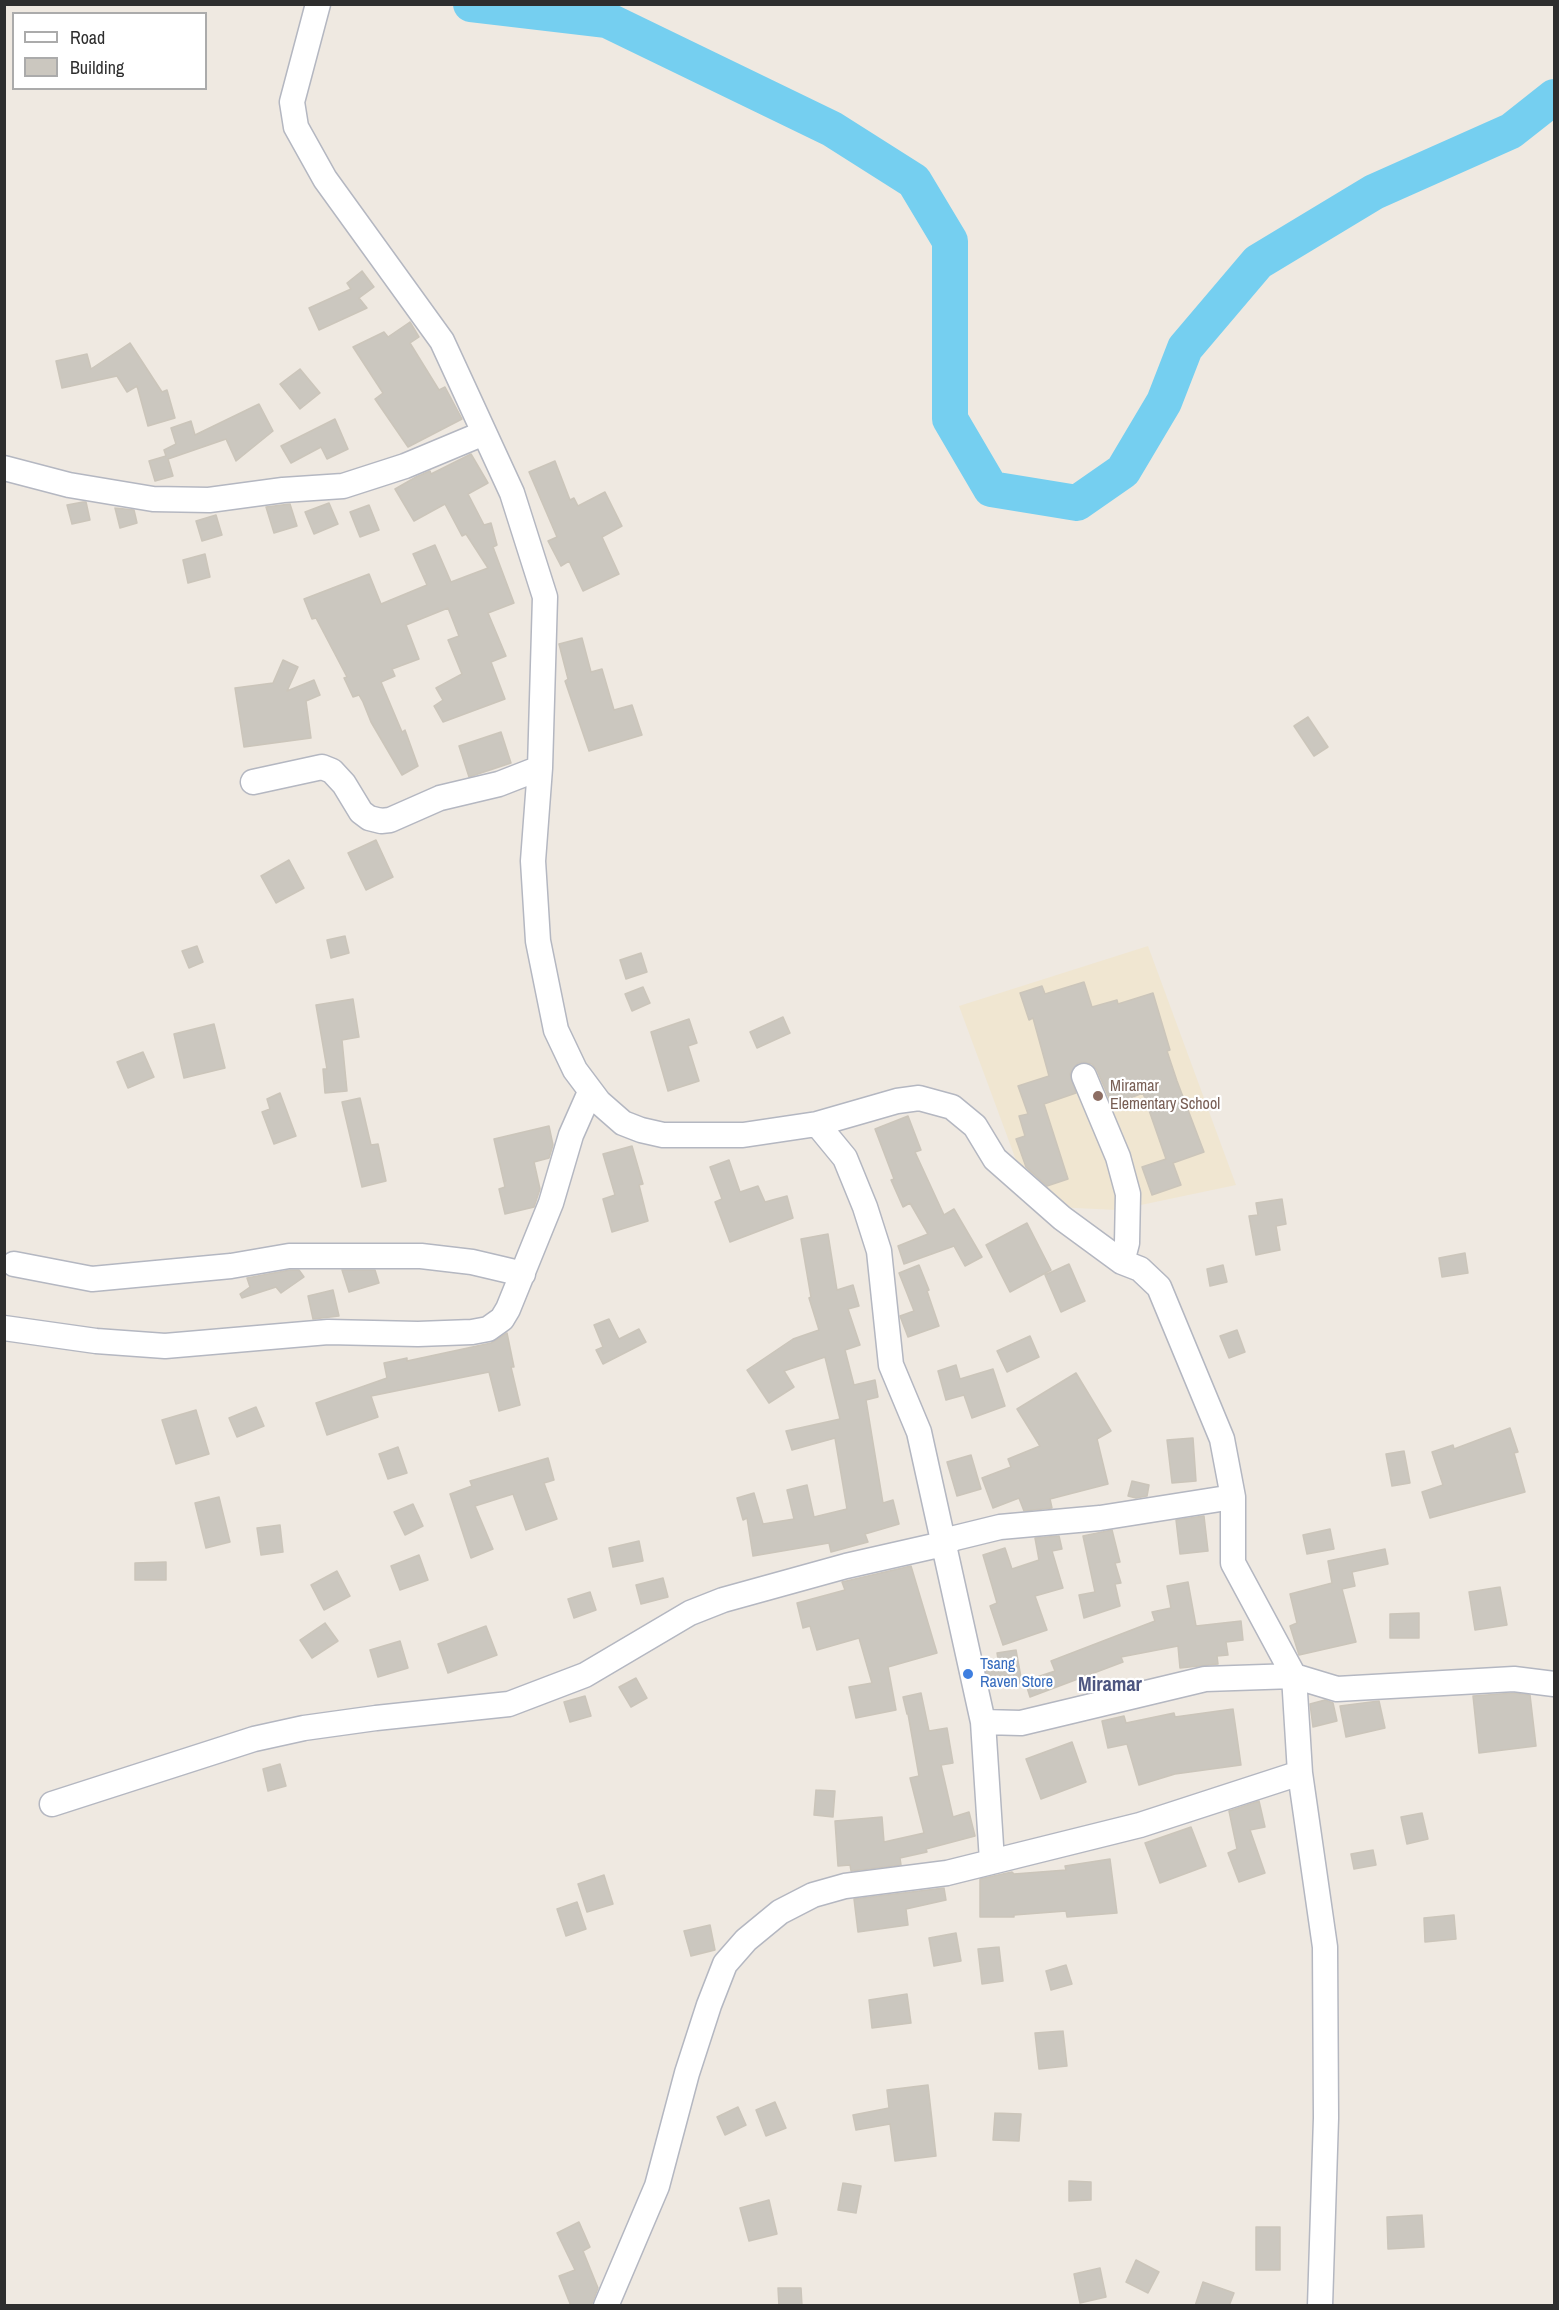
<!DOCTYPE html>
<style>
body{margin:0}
#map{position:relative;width:1559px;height:2310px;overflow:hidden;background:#efe9e1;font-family:"Archivo Narrow",sans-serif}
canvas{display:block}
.frame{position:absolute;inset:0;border:6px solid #2e2e2e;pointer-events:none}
.legend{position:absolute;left:12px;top:12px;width:195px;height:78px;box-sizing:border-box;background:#fff;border:2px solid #ababab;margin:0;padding:8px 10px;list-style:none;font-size:18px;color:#2e2e2e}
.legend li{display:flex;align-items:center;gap:12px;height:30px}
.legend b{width:30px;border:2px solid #ababab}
</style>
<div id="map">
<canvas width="1559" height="2310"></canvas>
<div class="frame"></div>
<ul class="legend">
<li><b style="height:8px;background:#fff"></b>Road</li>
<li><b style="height:16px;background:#cbc7bf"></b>Building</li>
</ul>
</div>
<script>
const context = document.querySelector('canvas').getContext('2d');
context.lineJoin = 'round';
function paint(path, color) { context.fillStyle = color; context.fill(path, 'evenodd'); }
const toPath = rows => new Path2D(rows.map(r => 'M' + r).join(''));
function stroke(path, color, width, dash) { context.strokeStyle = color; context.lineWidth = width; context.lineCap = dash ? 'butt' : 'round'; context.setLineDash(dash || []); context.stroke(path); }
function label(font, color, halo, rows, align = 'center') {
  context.font = font + ' "Archivo Narrow",sans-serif'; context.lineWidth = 4.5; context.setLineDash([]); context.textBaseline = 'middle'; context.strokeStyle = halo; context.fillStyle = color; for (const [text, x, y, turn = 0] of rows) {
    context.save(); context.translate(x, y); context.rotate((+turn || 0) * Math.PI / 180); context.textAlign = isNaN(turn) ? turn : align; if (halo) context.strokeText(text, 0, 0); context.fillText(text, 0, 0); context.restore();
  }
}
paint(toPath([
 [1148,946,1236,1185,1117,1210,1033,1206,959,1006]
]), '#f0e6d1');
stroke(toPath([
 [471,4,607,20,832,129,914,181,950,241,950,419,991,489,1077,503,1123,471,1164,402,1185,348,1258,262,1374,192,1511,131,1554,97]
]), '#75cff0', 36);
const building = toPath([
 [362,271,374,287,359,298,367,308,319,330,309,308,351,289,347,283,362,271],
 [410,322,419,337,410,343,439,390,445,387,462,419,408,447,375,399,383,393,353,347,384,332,388,337,410,322],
 [130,343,162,392,167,390,175,418,148,426,137,386,127,392,117,376,62,388,56,361,87,354,91,369,130,343],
 [300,369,320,393,300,409,280,384,300,369],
 [259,404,273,431,236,461,226,439,168,459,173,476,155,481,149,461,166,456,164,450,176,444,171,428,191,421,195,435,259,404],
 [335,419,348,449,327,459,321,447,291,463,281,446,335,419],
 [471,454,488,483,468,494,484,525,491,523,497,545,493,547,514,603,488,613,506,656,491,662,505,699,443,722,434,706,443,700,436,688,462,674,448,640,459,636,448,608,406,625,419,659,392,669,395,676,381,682,402,732,405,730,418,766,402,775,371,722,363,702,359,695,353,697,344,678,347,677,316,618,312,619,304,599,369,574,381,604,427,585,413,554,435,545,451,582,488,568,466,534,462,536,445,504,414,521,395,489,416,477,430,471,431,474,471,454],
 [555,461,570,500,574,498,578,506,605,492,622,526,602,537,619,574,583,591,569,561,561,566,548,541,557,537,529,472,555,461],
 [83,502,86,502,90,520,72,524,67,505,83,502],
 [329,503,338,524,314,534,305,512,329,503],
 [290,504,297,526,274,533,266,507,290,504],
 [369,505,379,530,360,537,350,512,369,505],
 [115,508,134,510,137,523,120,528,115,508],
 [216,515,222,535,202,541,196,521,216,515],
 [205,554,210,577,188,583,183,560,205,554],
 [582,638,591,672,602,669,614,710,632,705,642,735,589,751,565,681,568,679,559,644,582,638],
 [283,660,298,667,287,691,314,680,320,695,306,701,311,738,244,747,235,688,273,683,283,660],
 [1308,717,1328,747,1314,756,1294,726,1308,717],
 [501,732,511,763,469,777,459,746,501,732],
 [376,840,393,877,366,890,348,853,376,840],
 [289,860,304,888,276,903,261,876,289,860],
 [345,936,349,953,331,958,327,940,345,936],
 [197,946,203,962,189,968,182,951,197,946],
 [641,953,647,972,626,979,620,960,641,953],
 [1084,982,1092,1007,1117,1000,1118,1004,1153,993,1170,1050,1167,1051,1177,1081,1204,1152,1173,1163,1181,1185,1152,1195,1142,1167,1166,1159,1143,1093,1112,1105,1097,1070,1092,1064,1085,1062,1078,1063,1070,1074,1076,1093,1044,1104,1068,1179,1047,1186,1026,1167,1016,1139,1025,1136,1019,1116,1028,1114,1018,1086,1049,1076,1033,1018,1029,1020,1020,993,1042,986,1045,994,1084,982],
 [643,987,650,1003,632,1011,625,994,643,987],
 [353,999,359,1037,342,1040,347,1091,325,1093,323,1069,327,1069,316,1005,353,999],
 [783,1017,790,1033,757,1048,750,1032,783,1017],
 [689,1019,697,1043,688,1046,699,1081,668,1091,651,1032,689,1019],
 [214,1024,225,1068,184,1078,174,1034,214,1024],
 [143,1052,154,1077,128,1088,117,1062,143,1052],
 [280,1093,296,1136,274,1144,262,1112,270,1109,267,1099,280,1093],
 [360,1098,371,1145,378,1144,386,1181,362,1187,342,1102,360,1098],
 [908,1116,921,1150,915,1152,944,1215,954,1209,982,1257,965,1266,954,1246,904,1264,898,1246,928,1234,910,1203,903,1207,891,1180,894,1179,875,1129,908,1116],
 [549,1126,553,1145,549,1158,534,1162,540,1189,534,1207,505,1214,499,1189,505,1187,494,1139,549,1126],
 [632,1146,643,1184,639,1185,648,1221,612,1232,603,1199,615,1195,603,1154,632,1146],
 [729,1160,740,1192,758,1186,765,1202,787,1196,793,1218,730,1242,715,1202,722,1199,710,1167,729,1160],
 [1282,1199,1286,1224,1276,1226,1280,1250,1256,1255,1249,1216,1258,1215,1256,1203,1282,1199],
 [1027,1223,1051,1270,1010,1292,986,1245,1027,1223],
 [828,1234,837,1290,853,1285,859,1306,848,1309,860,1345,845,1350,854,1385,875,1380,878,1397,866,1400,883,1503,893,1500,899,1524,865,1534,868,1542,831,1552,829,1543,753,1556,747,1518,743,1520,737,1498,754,1493,763,1524,794,1519,787,1490,807,1485,814,1517,847,1509,835,1438,792,1450,786,1431,840,1419,825,1357,784,1371,794,1387,769,1403,747,1370,793,1339,819,1330,809,1298,811,1297,801,1239,828,1234],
 [1465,1253,1468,1273,1442,1277,1439,1258,1465,1253],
 [1069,1264,1085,1301,1061,1312,1045,1275,1069,1264],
 [919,1265,929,1290,927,1291,939,1326,908,1337,900,1316,914,1311,899,1273,919,1265],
 [1223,1265,1227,1282,1210,1286,1207,1269,1223,1265],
 [290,1270,299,1270,304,1277,281,1293,276,1287,242,1298,240,1294,250,1287,247,1278,290,1270],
 [342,1270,375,1270,379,1283,349,1292,342,1270],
 [333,1290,339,1316,313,1319,308,1296,333,1290],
 [609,1319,619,1339,639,1329,646,1342,603,1364,596,1350,603,1347,594,1325,609,1319],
 [1237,1330,1245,1352,1229,1358,1220,1336,1237,1330],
 [507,1333,514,1367,511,1367,520,1405,499,1411,489,1372,371,1396,378,1417,327,1435,316,1403,387,1378,384,1363,407,1358,407,1361,491,1343,507,1333],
 [1030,1336,1039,1357,1007,1372,997,1351,1030,1336],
 [956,1365,960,1379,993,1369,1005,1406,972,1418,964,1395,946,1400,938,1371,956,1365],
 [1076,1373,1111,1431,1097,1439,1108,1484,1050,1499,1052,1508,1024,1511,1019,1498,993,1508,982,1478,1011,1467,1008,1459,1040,1446,1017,1409,1076,1373],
 [256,1407,264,1426,237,1437,229,1418,256,1407],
 [196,1410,209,1454,176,1464,162,1420,196,1410],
 [1510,1428,1518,1452,1514,1453,1525,1492,1430,1518,1422,1492,1443,1485,1432,1452,1453,1445,1454,1449,1510,1428],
 [1193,1438,1196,1481,1172,1483,1167,1440,1193,1438],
 [398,1447,407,1473,388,1479,379,1454,398,1447],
 [1404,1451,1410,1483,1392,1486,1386,1454,1404,1451],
 [971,1455,981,1489,957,1496,947,1462,971,1455],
 [548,1458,554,1480,544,1483,557,1519,526,1530,513,1494,475,1506,493,1549,471,1558,450,1494,472,1486,470,1481,548,1458],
 [1132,1481,1149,1485,1147,1496,1136,1498,1128,1496,1132,1481],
 [219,1497,230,1542,206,1548,195,1503,219,1497],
 [413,1504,423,1526,405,1535,394,1512,413,1504],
 [1204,1516,1208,1551,1180,1554,1176,1520,1204,1516],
 [280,1525,283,1552,261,1555,257,1528,280,1525],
 [1330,1529,1334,1549,1307,1554,1303,1535,1330,1529],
 [1112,1530,1120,1562,1115,1563,1121,1583,1115,1584,1120,1606,1084,1618,1079,1595,1095,1592,1083,1536,1112,1530],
 [1059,1536,1062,1549,1052,1551,1063,1588,1035,1596,1047,1630,1003,1645,990,1606,997,1603,983,1555,1005,1548,1012,1569,1039,1560,1035,1538,1059,1536],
 [639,1541,643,1561,613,1567,609,1548,639,1541],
 [1385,1549,1388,1564,1352,1572,1355,1586,1342,1589,1356,1642,1299,1655,1290,1626,1297,1623,1290,1594,1332,1583,1328,1561,1385,1549],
 [419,1555,428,1580,400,1590,391,1566,419,1555],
 [166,1562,166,1580,135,1580,135,1563,166,1562],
 [911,1566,937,1653,888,1667,896,1710,856,1718,849,1687,872,1683,859,1638,817,1650,810,1626,803,1628,797,1603,845,1590,842,1582,911,1566],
 [337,1571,350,1596,324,1610,311,1585,337,1571],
 [663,1578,668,1597,641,1604,636,1585,663,1578],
 [1188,1582,1196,1626,1241,1621,1243,1640,1226,1642,1228,1655,1217,1656,1218,1664,1180,1668,1178,1646,1121,1657,1123,1662,1030,1697,1025,1681,1055,1671,1051,1661,1155,1621,1152,1612,1171,1608,1167,1586,1188,1582],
 [1500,1587,1507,1625,1475,1630,1469,1592,1500,1587],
 [590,1592,596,1610,574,1618,568,1599,590,1592],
 [1419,1613,1419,1638,1390,1638,1390,1614,1419,1613],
 [325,1623,338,1641,312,1658,300,1640,325,1623],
 [486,1626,497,1655,448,1673,438,1644,486,1626],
 [400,1641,408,1668,378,1677,370,1650,400,1641],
 [1016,1650,1022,1683,990,1688,984,1662,998,1659,997,1653,1016,1650],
 [636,1678,647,1698,631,1707,619,1687,636,1678],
 [921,1693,929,1731,947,1728,953,1763,941,1765,953,1817,969,1812,975,1836,926,1849,927,1852,900,1858,901,1865,851,1871,850,1865,838,1866,835,1821,882,1817,884,1842,924,1833,910,1778,919,1776,908,1714,907,1714,903,1697,921,1693],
 [1514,1693,1530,1695,1536,1746,1479,1753,1473,1696,1514,1693],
 [585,1696,591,1716,570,1722,564,1702,585,1696],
 [1325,1700,1333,1703,1337,1721,1313,1727,1310,1704,1325,1700],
 [1379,1701,1385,1728,1346,1737,1340,1706,1379,1701],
 [1233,1709,1241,1765,1175,1774,1139,1785,1127,1744,1108,1748,1102,1721,1124,1716,1126,1723,1174,1713,1175,1717,1233,1709],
 [1072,1742,1086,1782,1041,1799,1026,1759,1072,1742],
 [280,1764,286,1786,268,1791,263,1769,280,1764],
 [816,1790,835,1791,833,1817,814,1815,816,1790],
 [1259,1801,1265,1827,1250,1830,1265,1873,1239,1882,1228,1853,1237,1849,1229,1811,1259,1801],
 [1422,1813,1428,1839,1407,1844,1401,1817,1422,1813],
 [1191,1827,1206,1866,1160,1883,1145,1843,1191,1827],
 [1373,1850,1376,1865,1354,1869,1351,1854,1373,1850],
 [1110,1859,1117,1913,1067,1917,1066,1911,1014,1915,1014,1917,980,1917,980,1879,1012,1872,1014,1874,1066,1870,1065,1866,1110,1859],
 [604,1875,613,1904,587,1912,578,1884,604,1875],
 [944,1888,946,1900,906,1909,908,1925,858,1932,854,1899,944,1888],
 [577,1902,586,1929,566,1936,557,1909,577,1902],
 [1454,1915,1456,1939,1425,1942,1424,1918,1454,1915],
 [710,1925,715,1950,691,1956,684,1931,710,1925],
 [956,1933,961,1961,934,1966,929,1938,956,1933],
 [999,1947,1003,1981,982,1984,978,1949,999,1947],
 [1066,1965,1072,1984,1051,1990,1046,1971,1066,1965],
 [907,1994,911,2023,872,2028,869,2000,907,1994],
 [1063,2031,1067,2066,1039,2069,1035,2033,1063,2031],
 [928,2085,936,2156,895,2161,890,2124,856,2130,853,2115,889,2108,887,2090,928,2085],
 [775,2102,786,2128,766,2136,756,2110,775,2102],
 [738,2107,746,2125,725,2135,717,2117,738,2107],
 [995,2113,1021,2114,1019,2141,993,2140,995,2113],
 [1069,2181,1091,2182,1091,2200,1069,2201,1069,2181],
 [843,2183,861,2186,856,2213,838,2210,843,2183],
 [769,2200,777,2234,749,2241,740,2208,769,2200],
 [1422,2215,1424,2247,1388,2249,1387,2217,1422,2215],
 [579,2222,590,2247,583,2251,598,2288,591,2306,571,2306,559,2276,575,2270,557,2233,579,2222],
 [1256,2227,1280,2227,1280,2270,1256,2270,1256,2227],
 [1136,2260,1159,2272,1148,2293,1126,2282,1136,2260],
 [1100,2268,1106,2297,1080,2303,1074,2274,1100,2268],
 [1203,2282,1234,2293,1229,2306,1195,2306,1203,2282],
 [778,2288,801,2288,802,2306,779,2306,778,2288]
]);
paint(building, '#cbc7bf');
stroke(building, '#cbc5ba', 1.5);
const minor = toPath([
 [318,4,292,102,296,127,325,179,442,341,512,493,545,597,540,768,533,861,538,941,556,1030,575,1070,599,1102,623,1123,641,1130,663,1135,743,1135,817,1124,897,1101,919,1098,952,1107,975,1126,995,1159,1062,1218,1122,1262,1140,1269,1159,1287,1222,1439,1233,1497,1233,1563,1294,1676,1300,1773,1140,1825,947,1873,845,1886,813,1895,780,1912,746,1940,725,1964,709,2005,687,2073,657,2186,606,2306],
 [4,468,69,485,153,499,209,500,283,490,343,486,405,466,484,433],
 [253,782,322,767,332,771,344,784,361,812,369,818,381,821,390,820,440,798,499,784,540,768],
 [1084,1076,1118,1157,1128,1194,1127,1243,1122,1262],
 [817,1124,845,1158,865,1207,879,1251,891,1365,919,1432,983,1722,992,1861],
 [14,1264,92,1279,231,1266,289,1256,421,1256,472,1262,523,1274],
 [4,1328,96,1341,165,1346,328,1332,418,1334,472,1332,488,1329,502,1319,508,1309,551,1203,571,1135,590,1092],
 [983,1722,1021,1723,1205,1679,1294,1676,1337,1689,1514,1679,1554,1684],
 [1300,1773,1325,1947,1326,2118,1320,2306],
 [52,1804,254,1739,304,1728,376,1718,509,1704,585,1675,690,1613,723,1600,846,1566,943,1544,955,1538,1000,1527,1100,1518,1233,1497]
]);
stroke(minor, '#b4b7c1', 27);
stroke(minor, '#fff', 24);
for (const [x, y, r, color] of [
 [1098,1096,6,"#8d6e63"],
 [968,1674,6,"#3f7fe0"]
]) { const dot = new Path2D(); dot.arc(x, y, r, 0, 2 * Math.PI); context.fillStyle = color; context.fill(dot); stroke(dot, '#fff', 2); }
label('16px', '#785e54', '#fff', [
 ["Miramar",1110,1087],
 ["Elementary School",1110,1105]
], 'left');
label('16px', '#366cbe', '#fff', [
 ["Tsang",980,1665],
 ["Raven Store",980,1683]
], 'left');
label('bold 20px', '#4d5680', '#fff', [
 ["Miramar",1110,1686]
]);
</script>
